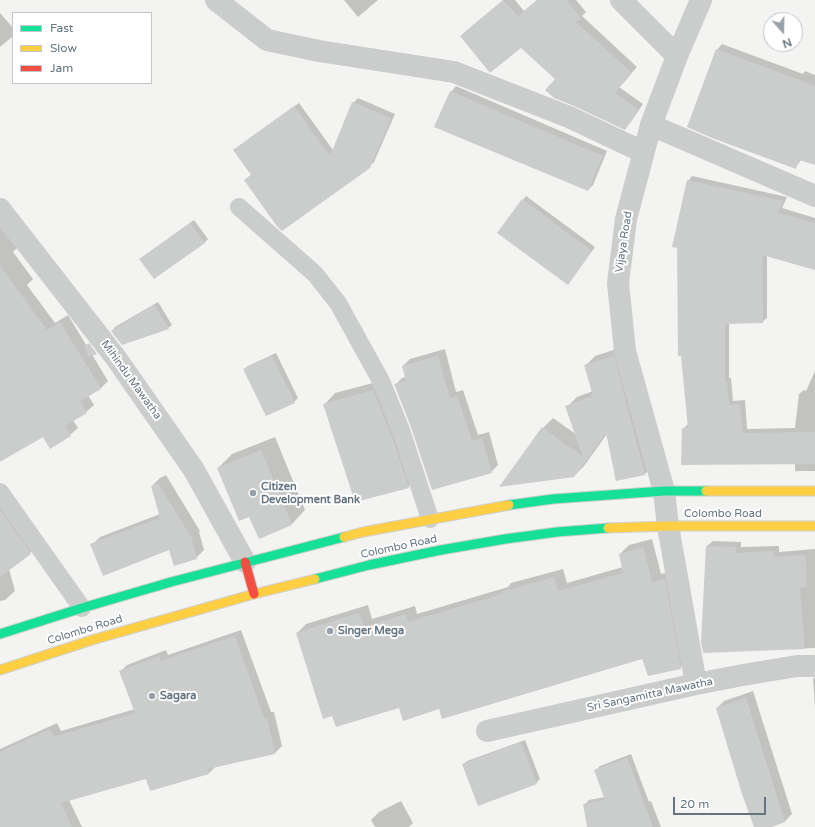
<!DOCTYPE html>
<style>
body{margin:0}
#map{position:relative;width:815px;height:827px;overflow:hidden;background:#f3f3f1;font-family:"Varela Round",sans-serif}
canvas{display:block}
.legend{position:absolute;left:12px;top:12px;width:140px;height:72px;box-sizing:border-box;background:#fff;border:1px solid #c1c7cc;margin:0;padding:5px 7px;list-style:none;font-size:12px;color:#647480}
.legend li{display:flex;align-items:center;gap:8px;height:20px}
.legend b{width:20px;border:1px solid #c1c7cc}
.north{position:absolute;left:763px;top:12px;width:40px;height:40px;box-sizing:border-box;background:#fff;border:1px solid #c1c7cc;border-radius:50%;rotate:160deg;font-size:11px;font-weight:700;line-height:16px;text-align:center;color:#647480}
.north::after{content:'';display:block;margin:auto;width:14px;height:18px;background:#96a0a8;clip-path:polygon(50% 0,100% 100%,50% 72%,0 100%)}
.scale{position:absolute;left:673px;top:797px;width:93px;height:18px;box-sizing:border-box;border:2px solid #647480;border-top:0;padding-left:5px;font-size:12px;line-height:14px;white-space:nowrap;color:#647480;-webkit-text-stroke:3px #fff;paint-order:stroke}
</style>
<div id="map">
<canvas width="815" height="827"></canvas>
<ul class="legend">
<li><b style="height:5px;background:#16e098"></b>Fast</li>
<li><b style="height:5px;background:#ffcf43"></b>Slow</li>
<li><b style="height:5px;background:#f24e42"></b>Jam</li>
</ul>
<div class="north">N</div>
<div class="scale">20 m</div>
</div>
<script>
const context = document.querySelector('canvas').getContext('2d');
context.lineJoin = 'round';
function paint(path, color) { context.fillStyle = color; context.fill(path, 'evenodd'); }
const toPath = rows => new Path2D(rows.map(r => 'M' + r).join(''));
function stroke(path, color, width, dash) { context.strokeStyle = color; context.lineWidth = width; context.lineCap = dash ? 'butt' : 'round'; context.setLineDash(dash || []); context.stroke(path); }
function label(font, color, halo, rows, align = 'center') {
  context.font = font + ' "Varela Round",sans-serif'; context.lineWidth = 4; context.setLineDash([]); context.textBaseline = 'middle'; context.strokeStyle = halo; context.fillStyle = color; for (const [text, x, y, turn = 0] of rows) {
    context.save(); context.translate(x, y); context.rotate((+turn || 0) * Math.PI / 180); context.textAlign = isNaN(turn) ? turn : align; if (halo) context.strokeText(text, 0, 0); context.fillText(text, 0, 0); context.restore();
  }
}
paint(toPath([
 [344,0,378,0,358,17],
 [504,0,515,0,524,11,537,0,576,0,586,12,582,16,637,67,619,87,643,104,630,123,625,128,556,79,521,47,466,31],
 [0,13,13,28,13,36,0,47],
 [722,44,803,74,805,71,815,75,815,164,802,159,795,168,717,50],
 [456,86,607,151,593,185,588,190,451,92],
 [358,98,395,114,374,162,369,167,245,180,252,174,234,150,239,146,299,103,333,150,353,103],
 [692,176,787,197,782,208,815,218,815,269,767,255,767,318,762,322,729,323,729,378,731,378,733,401,745,400,747,429,795,428,799,394,804,390,806,391,815,371,815,471,795,471,795,463,683,429,688,424,688,181],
 [526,196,595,247,571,280,523,200],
 [0,216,23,242,13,252,33,279,27,285,55,323,68,315,108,381,101,388,88,395,94,405,86,412,73,420,78,428,70,435,43,436,0,439],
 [194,220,208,239,204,243,140,259],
 [158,302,172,325,168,328,112,331,115,327],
 [623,347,655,464,645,474,616,480,607,434,584,466,574,476,543,428,553,418,577,435,567,407,577,397,593,391,585,366,595,356],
 [445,349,456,392,463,390,478,435,489,432,498,465,491,472,412,426,395,385,402,378,406,377,403,366,410,359],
 [276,353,298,398,294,402,244,369,248,366],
 [384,380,419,476,408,487,325,404,335,393],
 [275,437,305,510,292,524,259,537,250,516,218,468,232,454],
 [166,475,200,531,199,532,204,550,196,558,170,548,92,545,100,537,160,514,152,486,160,478],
 [0,489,39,543,30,553,9,569,15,591,5,600,0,601],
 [652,539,661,574,673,571,689,659,680,668,642,657,440,708,400,707,297,633,306,624,368,605,372,619,415,606,417,614,508,587,511,583,563,569,567,583,623,567,620,554,629,545],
 [713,541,741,542,741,547,779,546,779,552,815,549,815,648,704,652,707,546],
 [241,630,271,712,274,712,282,746,275,753,215,767,209,773,147,778,69,800,82,827,21,827,0,818,0,749,57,723,61,731,135,709,120,672,127,665,166,650,168,655],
 [815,677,815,709,813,679],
 [753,691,792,814,785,821,769,827,756,827,717,708,724,701],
 [525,740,540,779,536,783,463,765,467,761],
 [631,754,649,802,651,801,661,827,588,827,584,805,589,800,605,797,596,770,600,766],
 [401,801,413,823,409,827,375,827,371,820,379,812]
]), '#0003');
paint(toPath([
 [503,0,518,16,537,0,566,0,581,18,576,22,632,73,615,93,639,110,625,130,574,106,554,98,545,90,555,79,521,48,490,73,460,36],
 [716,49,815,86,815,165,799,160,796,169,712,138,687,127],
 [450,91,603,156,588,191,434,127],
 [352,102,391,118,370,168,282,231,276,225,244,180,251,175,233,150,294,106,330,156],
 [687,180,783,201,778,213,815,223,815,270,762,255,763,323,725,324,725,382,727,382,729,405,740,404,743,433,815,432,815,464,681,465,682,428,688,428,681,356,678,356,677,248,672,247],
 [522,199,592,251,568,285,497,233],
 [190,223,205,243,154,279,139,259],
 [0,266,47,330,60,322,101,389,80,401,87,413,65,426,71,436,50,449,43,437,0,462],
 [154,305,169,329,122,345,111,331],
 [89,343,97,354,89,357,84,346],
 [272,356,295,403,266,416,243,369],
 [438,356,450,398,457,396,472,441,482,438,492,473,432,490,411,427,394,384,406,381,402,366],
 [614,356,645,475,616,481,606,433,574,477,499,487,542,427,583,457,565,406,593,396,584,365],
 [373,390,391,434,409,488,355,502,323,404],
 [261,450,292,525,259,539,249,517,239,521,217,468],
 [158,483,193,540,192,541,197,559,174,566,169,550,103,576,90,544,160,518,151,486],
 [0,510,31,554,0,577],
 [706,546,736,547,736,553,774,551,774,557,806,555,807,587,800,588,805,649,703,653,701,642],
 [643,547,652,582,665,579,681,669,648,676,642,659,442,719,439,709,403,721,399,708,336,727,332,716,323,719,296,633,359,613,364,627,406,614,408,622,502,594,501,592,554,577,558,591,623,573,619,554],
 [235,636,264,718,267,718,275,754,208,769,209,774,150,791,146,779,61,803,72,827,0,827,0,752,50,729,54,737,135,713,119,671,159,656,161,661],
 [746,698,785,822,772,827,754,827,742,794,716,708],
 [521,742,537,784,478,806,462,764],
 [627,758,653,827,587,827,583,804,605,800,594,770]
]), '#cbcccc');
const fast = toPath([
 [509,505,553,499,664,491,706,491],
 [315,579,369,565,441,550,505,539,557,532,608,528],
 [0,634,82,608,171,582,344,537]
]);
const slow = toPath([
 [706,491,815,491],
 [608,528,668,526,815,526],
 [344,537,363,532,509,505],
 [0,670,92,640,254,594,315,579]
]);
const jam = toPath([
 [245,562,254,594]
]);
stroke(fast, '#cfcfcf', 11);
stroke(slow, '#cfcfcf', 11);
stroke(jam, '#cfcfcf', 11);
stroke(toPath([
 [239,207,315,274,338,303,381,381,401,430,430,519],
 [0,492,82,608]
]), '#cbcccc', 18);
stroke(toPath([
 [216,0,267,40,319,51,454,72,569,117,643,152],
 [621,0,677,56],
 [651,125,815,196],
 [0,209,116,358,194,470,245,562],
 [696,684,668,526,664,491,625,351,618,283,626,219,651,125,677,56,701,0],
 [487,731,696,684,743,675,797,666,815,666]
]), '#cbcccc', 22);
stroke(fast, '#16e098', 9);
stroke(slow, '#ffcf43', 9);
stroke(jam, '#f24e42', 9);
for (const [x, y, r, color] of [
 [253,493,4,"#96a0a8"],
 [330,631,4,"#96a0a8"],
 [152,696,4,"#96a0a8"]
]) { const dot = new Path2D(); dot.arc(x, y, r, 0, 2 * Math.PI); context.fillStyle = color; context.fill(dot); stroke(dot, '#fff', 1.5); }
label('11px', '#647480', '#fff', [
 ["Vijaya Road",624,242,-81],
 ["Mihindu Mawatha",131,380,54],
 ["Colombo Road",723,514],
 ["Colombo Road",399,547,-12],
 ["Colombo Road",85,630,-17],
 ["Sri Sangamitta Mawatha",650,695,-12]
]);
label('bold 11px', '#647480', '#fff', [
 ["Citizen",261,487],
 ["Development Bank",261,500],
 ["Singer Mega",338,631],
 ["Sagara",160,696]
], 'left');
</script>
